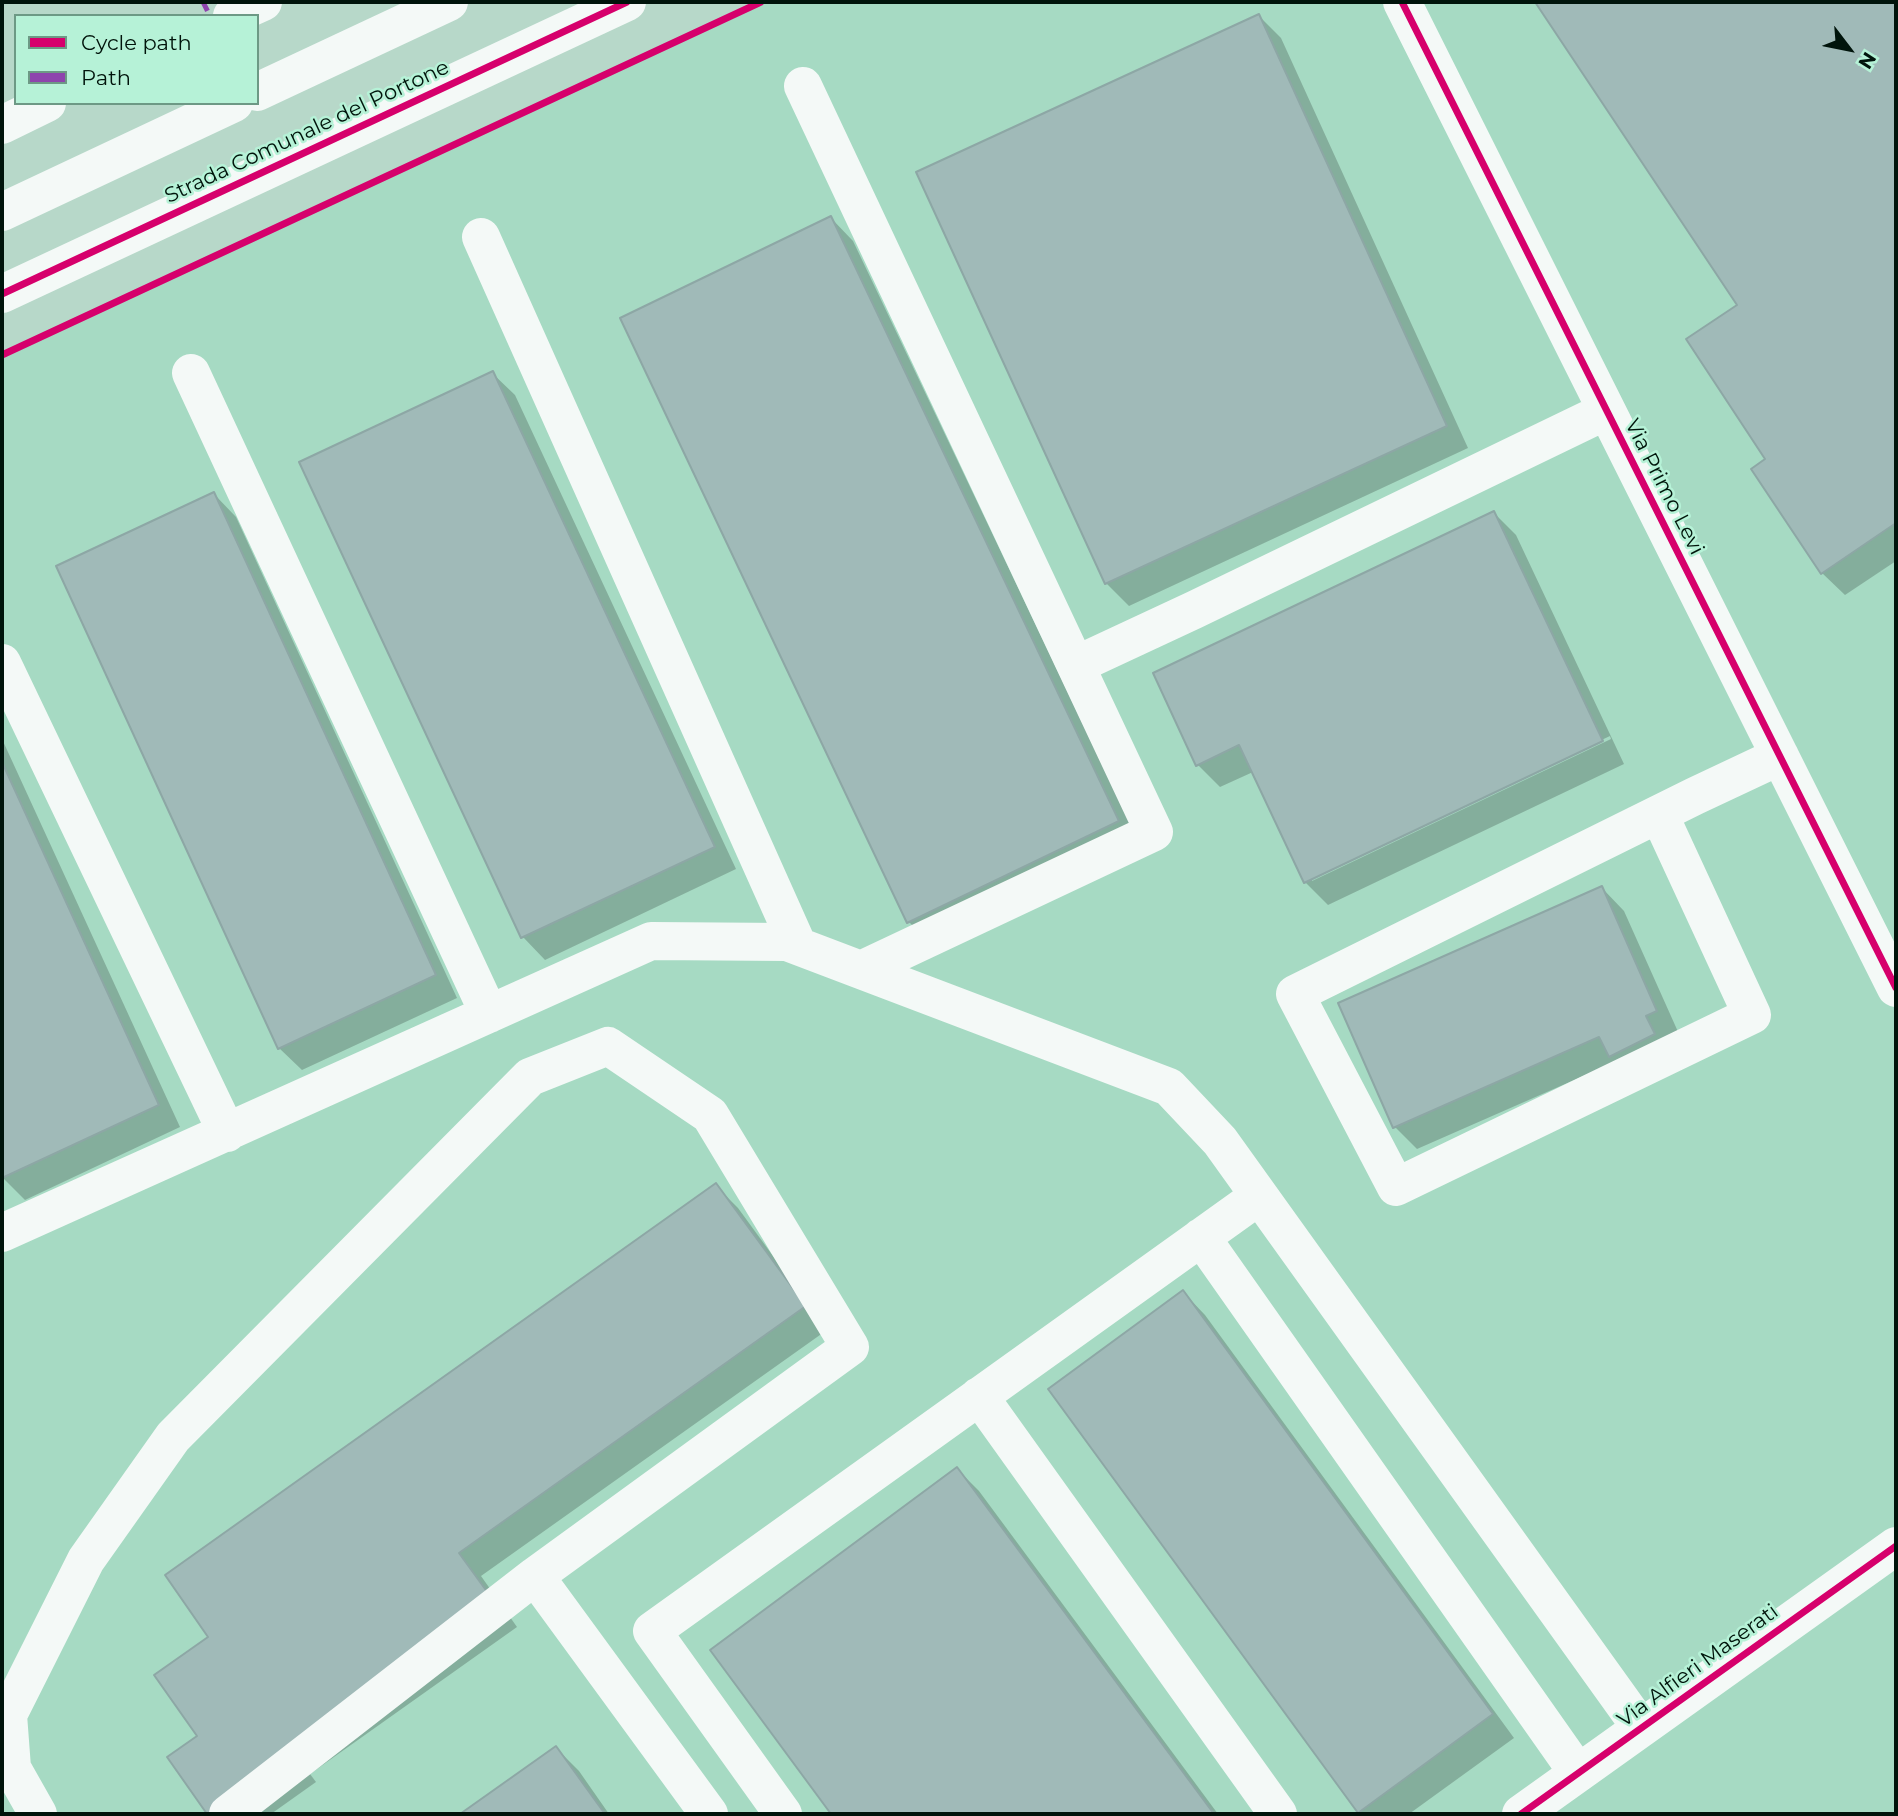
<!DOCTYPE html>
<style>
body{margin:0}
#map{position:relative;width:1898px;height:1816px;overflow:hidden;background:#b7d8c9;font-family:Montserrat,sans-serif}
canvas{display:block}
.frame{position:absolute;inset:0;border:4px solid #00140b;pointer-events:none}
.legend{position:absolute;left:14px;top:14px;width:245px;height:91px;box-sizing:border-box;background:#b6f2d7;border:2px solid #6d9985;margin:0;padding:9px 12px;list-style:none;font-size:21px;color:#00140b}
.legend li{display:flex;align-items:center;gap:14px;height:35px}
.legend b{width:35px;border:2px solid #6d9985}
.north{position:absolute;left:1814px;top:14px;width:70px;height:70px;-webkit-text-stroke:5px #b6f2d7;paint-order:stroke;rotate:122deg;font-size:19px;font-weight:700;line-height:28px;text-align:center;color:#00140b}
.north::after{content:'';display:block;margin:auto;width:24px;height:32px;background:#00140b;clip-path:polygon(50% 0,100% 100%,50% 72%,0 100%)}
</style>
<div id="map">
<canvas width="1898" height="1816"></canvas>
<div class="frame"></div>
<ul class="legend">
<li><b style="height:9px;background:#d6006c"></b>Cycle path</li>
<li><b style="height:9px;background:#8e44ad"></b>Path</li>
</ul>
<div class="north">N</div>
</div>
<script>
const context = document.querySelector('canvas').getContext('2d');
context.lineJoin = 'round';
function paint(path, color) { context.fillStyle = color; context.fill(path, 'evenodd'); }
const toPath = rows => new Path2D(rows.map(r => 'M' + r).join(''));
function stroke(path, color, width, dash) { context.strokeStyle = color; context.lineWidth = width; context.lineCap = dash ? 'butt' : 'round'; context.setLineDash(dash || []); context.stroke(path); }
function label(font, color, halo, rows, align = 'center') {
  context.font = font + ' Montserrat,sans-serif'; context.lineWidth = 5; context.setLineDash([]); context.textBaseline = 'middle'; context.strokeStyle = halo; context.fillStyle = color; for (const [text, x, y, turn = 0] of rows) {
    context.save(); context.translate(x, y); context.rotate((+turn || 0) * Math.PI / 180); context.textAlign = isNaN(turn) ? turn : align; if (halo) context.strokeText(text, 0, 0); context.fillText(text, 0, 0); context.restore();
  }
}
paint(toPath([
 [757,2,1896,2,1896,1814,2,1814,2,353]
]), '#a6dac3');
paint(toPath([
 [1537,2,1896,2,1896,561,1845,595,1822,573,1768,459,1740,305],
 [1259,16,1281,38,1468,448,1129,606,1106,583],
 [831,218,853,241,1140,844,931,944,909,922],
 [492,373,515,395,736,869,545,960,523,937],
 [214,494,236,517,457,998,302,1070,279,1048],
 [1494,513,1516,535,1624,764,1328,905,1305,882,1253,772,1220,787,1198,765],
 [1610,736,1611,739,1312,881,1312,877],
 [2,739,180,1127,25,1200,2,1177],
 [1602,888,1624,911,1679,1034,1417,1149,1395,1127],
 [715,1185,738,1208,827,1330,481,1576,517,1627,310,1774,316,1782,271,1814,209,1814,169,1758,200,1736,211,1637],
 [1183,1292,1205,1315,1514,1738,1409,1814,1362,1814,1360,1812],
 [957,1469,979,1491,1218,1814,833,1814,712,1651],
 [556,1748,579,1771,609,1814,463,1814]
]), '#0003');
const building = toPath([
 [1535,2,1896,2,1896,523,1821,574,1751,469,1765,459,1686,339,1737,305,1535,2],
 [1259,14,1447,426,1105,584,916,172,1259,14],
 [831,216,1119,821,907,923,620,318,831,216],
 [493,371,715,847,521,938,299,462,493,371],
 [214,492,436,975,278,1049,56,566,214,492],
 [1494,511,1603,741,1304,883,1239,745,1196,766,1153,673,1494,511],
 [2,762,159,1105,2,1178,2,762],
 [1602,886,1657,1011,1646,1016,1655,1034,1609,1057,1599,1037,1393,1128,1338,1003,1602,886],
 [716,1183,806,1306,459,1553,496,1604,216,1814,207,1814,167,1757,197,1736,154,1675,208,1637,165,1575,716,1183],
 [1183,1290,1493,1714,1358,1813,1048,1389,1183,1290],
 [957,1467,1214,1814,831,1814,710,1650,957,1467],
 [556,1746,605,1814,460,1814,556,1746]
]);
paint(building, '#a0bab8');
stroke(building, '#8da7a5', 2);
stroke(toPath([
 [1402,2,1896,988],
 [232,16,263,2],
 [803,86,1154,832,861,970],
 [257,92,449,2],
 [2,125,47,103],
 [2,212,234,103],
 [481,237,798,946],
 [2,294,627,2],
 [191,373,489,1014],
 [2,663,227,1133],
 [1076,665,1194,610,1606,411],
 [1659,814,1752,1015,1396,1187,1295,994,1695,796,1780,756],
 [2,1233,651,941,787,942,1169,1087,1220,1141,1641,1728],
 [1201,1237,1578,1773],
 [979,1396,1278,1814],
 [38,1814,12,1768,8,1715,86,1560,173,1437,530,1077,608,1046,710,1115,850,1347,535,1576,709,1814],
 [228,1814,535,1576],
 [783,1814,652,1631,1259,1196],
 [1521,1814,1896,1546]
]), '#f4f9f7', 38);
stroke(toPath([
 [203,2,210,16]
]), '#8e44ad', 5, [10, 5]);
stroke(toPath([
 [1402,2,1896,988],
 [2,294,627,2],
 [2,355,761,2],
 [1521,1814,1896,1546]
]), '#d6006c', 7);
label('21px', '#00140b', '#b6f2d7', [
 ["Strada Comunale del Portone",307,132,-25],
 ["Via Primo Levi",1664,487,63],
 ["Via Alfieri Maserati",1698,1666,-36]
]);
</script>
